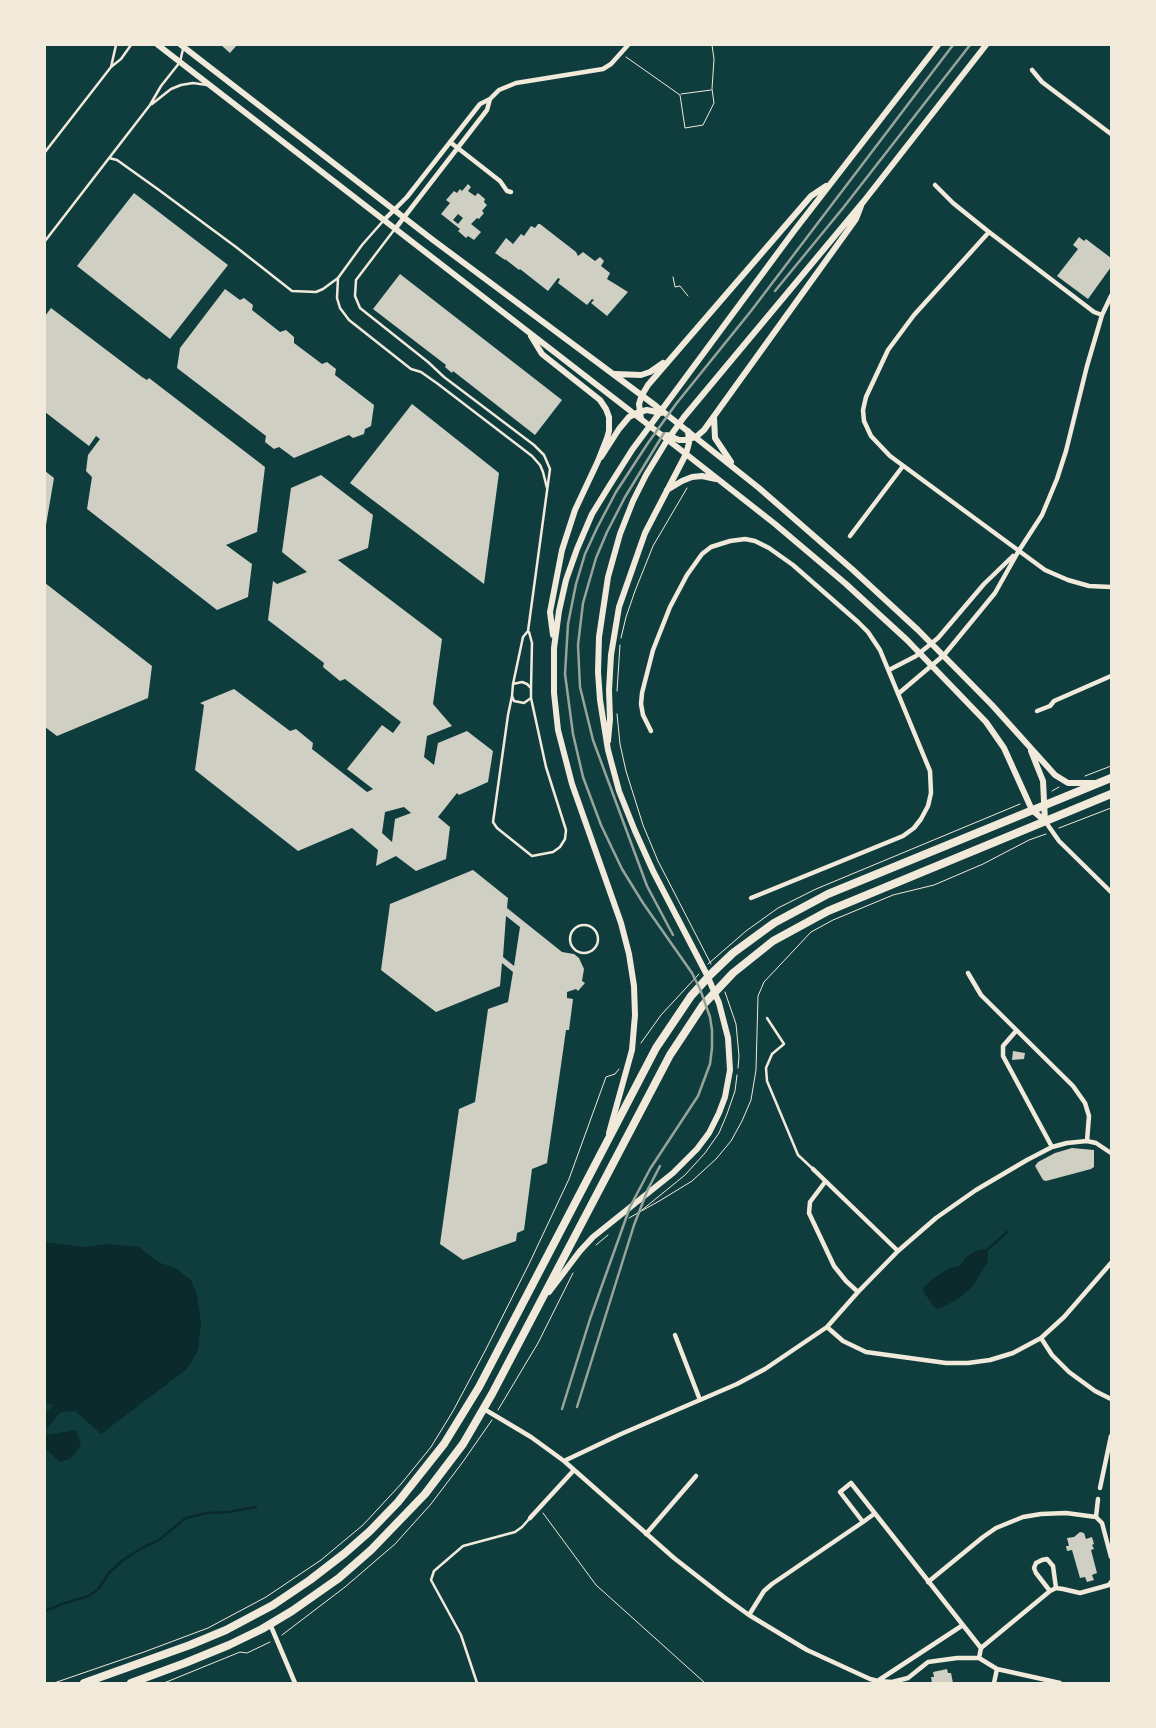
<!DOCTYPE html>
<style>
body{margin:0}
#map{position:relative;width:1156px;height:1728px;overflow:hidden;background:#0f3d3e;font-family:"Space Grotesk",sans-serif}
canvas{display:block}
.frame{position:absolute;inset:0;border:46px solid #f1e9da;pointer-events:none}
</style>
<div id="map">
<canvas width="1156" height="1728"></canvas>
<div class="frame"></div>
</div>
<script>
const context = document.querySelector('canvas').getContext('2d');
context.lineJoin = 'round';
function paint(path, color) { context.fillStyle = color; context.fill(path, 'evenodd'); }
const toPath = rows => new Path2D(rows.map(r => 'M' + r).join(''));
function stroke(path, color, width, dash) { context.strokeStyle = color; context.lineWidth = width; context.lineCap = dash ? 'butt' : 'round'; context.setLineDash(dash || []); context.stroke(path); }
paint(toPath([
 [45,1242,85,1247,106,1244,139,1247,160,1263,174,1267,191,1280,197,1295,201,1324,198,1350,187,1369,101,1434,75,1411,61,1412,46,1429,47,1435,76,1430,81,1445,70,1459,60,1462,45,1448,45,1413,53,1406,45,1402],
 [985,1249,988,1252,988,1261,973,1286,957,1300,938,1309,934,1307,923,1291,923,1288,934,1278,950,1268,960,1266,965,1258,975,1251]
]), '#0a2a2b');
stroke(toPath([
 [986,1251,1007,1232],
 [45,1611,62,1604,89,1596,99,1588,109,1573,123,1560,142,1548,159,1540,186,1518,207,1513,229,1512,256,1507]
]), '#0a2a2b', 2.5);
paint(toPath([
 [221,45,237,45,230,53],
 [468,184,471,187,468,191,475,196,478,193,485,199,484,202,487,205,482,211,484,213,479,219,477,218,471,224,481,232,474,240,468,236,466,238,458,231,460,229,441,214,450,203,446,200,454,191,457,193,460,189,462,191],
 [458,214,463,218,458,224,453,220],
 [134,193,228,265,170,339,77,266],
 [538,224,540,224,576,252,578,256,583,252,595,261,600,257,604,261,601,266,610,273,607,279,628,292,607,316,591,303,594,300,592,299,587,305,558,283,560,279,558,278,548,291,520,269,519,270,505,259,505,260,495,253,506,238,513,244,521,234,524,236,531,226,535,228],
 [1079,237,1084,241,1086,239,1111,258,1111,267,1088,299,1057,276,1078,249,1073,245],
 [400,274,562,400,535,435,453,371,452,373,445,367,446,365,373,309],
 [225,289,240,300,244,298,253,305,252,310,280,332,286,330,294,337,294,343,322,364,327,362,336,369,335,375,374,405,371,426,365,429,364,434,353,438,349,435,294,458,279,447,274,449,265,442,266,436,177,368,180,348],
 [51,308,142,377,147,380,149,378,265,467,257,532,226,545,252,564,248,597,217,610,87,509,92,477,86,471,88,455,100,439,96,436,89,446,45,412,45,316],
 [412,404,499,473,484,584,350,483],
 [45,471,54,478,46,525,45,525],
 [321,475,373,515,368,548,338,560,442,639,433,704,452,726,427,736,424,757,434,765,438,743,467,731,493,751,488,782,459,795,457,793,438,817,450,827,446,859,416,871,396,856,376,866,378,850,352,828,298,851,195,770,204,705,200,703,234,689,290,731,296,729,313,743,312,749,367,792,373,789,347,769,382,725,393,733,401,722,345,679,340,681,323,667,324,663,268,620,273,581,277,584,307,572,282,552,291,488],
 [404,807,411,813,395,819,392,842,382,833,385,812],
 [45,583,152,666,148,698,57,736,45,727],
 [473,870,508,898,507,908,562,952,574,954,579,958,584,969,582,981,585,983,578,991,576,989,567,992,567,998,573,999,569,1030,566,1030,547,1163,532,1169,524,1230,517,1233,516,1241,463,1260,440,1244,459,1109,475,1102,488,1009,508,1002,513,972,502,963,500,986,436,1012,381,970,390,904],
 [506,916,520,927,514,966,503,957],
 [1013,1051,1025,1053,1024,1059,1012,1060],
 [1072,1148,1094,1150,1094,1167,1091,1169,1046,1181,1043,1180,1035,1166,1038,1162,1055,1153],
 [1080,1532,1084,1533,1086,1539,1092,1537,1094,1544,1092,1545,1094,1549,1091,1550,1097,1573,1092,1575,1094,1580,1087,1582,1085,1577,1080,1578,1072,1550,1067,1551,1066,1546,1069,1546,1067,1538,1074,1537],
 [947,1669,948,1673,951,1673,953,1683,932,1683,931,1677,934,1677,933,1672]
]), '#cfcfc3');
stroke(toPath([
 [626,57,680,95,685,128,703,125,714,103,712,89,714,59,712,45],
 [681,94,711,90],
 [673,277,675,287,680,286,688,296],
 [621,638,626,617,635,591,653,546,687,488],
 [617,691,620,645],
 [617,714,620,744,626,771,643,825,658,861,711,964],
 [1085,776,1111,766],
 [1052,791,1059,787],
 [1059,828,1111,808],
 [708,964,746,931,778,908,816,889,1020,804],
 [725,992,736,1024,739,1056,738,1068],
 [641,1043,661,1015,699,974],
 [642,1210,685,1175,705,1153,719,1133,727,1114,735,1091,737,1075],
 [629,1218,661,1200,692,1181,716,1159,731,1141,742,1121,751,1100,756,1070,758,996,764,982,811,932,833,920,893,895,934,885,983,864,1029,840,1046,834],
 [596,1245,608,1235],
 [498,1410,538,1343,573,1273],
 [543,1513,596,1585,705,1683],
 [282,1635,345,1587,395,1544,431,1504,462,1463,492,1420],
 [54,1683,144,1652,208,1628,266,1597,321,1560,363,1525,401,1484,431,1447,453,1411,485,1351,529,1264,569,1179,606,1077,615,1074,619,1069],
 [164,1683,240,1652,247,1653,270,1642]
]), '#f1e9da', 1);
stroke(toPath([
 [111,67,116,45],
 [152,104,171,89,181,85,193,83,207,85],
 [45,152,111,67,121,59,131,45],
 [109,158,117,160,159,190,236,247,292,291,316,292,323,289,338,278],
 [384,220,362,245,338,278,337,298,340,308,349,320,411,369,421,372,438,384,532,456,540,465,543,472,547,488],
 [394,230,356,280,355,296,360,308,428,362,444,377,534,445,544,455,550,469,528,631,523,637,513,684],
 [45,241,150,105,161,86,180,62,183,49],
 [529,632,532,643,531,688],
 [522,682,527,684,531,688,531,698,524,703,514,701,512,696,513,684,522,682],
 [512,696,508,715,493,822,497,828,532,856,553,852,560,847,565,839,566,830,546,767,531,698],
 '570 939a14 14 0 1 1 28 0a14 14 0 1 1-28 0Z',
 [767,1018,784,1044,772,1054,766,1068,767,1081,798,1155,813,1169],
 [477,1683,461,1635,431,1580,434,1571,463,1546,515,1532,522,1527,530,1518]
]), '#f1e9da', 2.5);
stroke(toPath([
 [1032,70,1042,82,1111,134],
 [450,142,500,181,507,191,511,192],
 [935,185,953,203,989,232,1094,312,1102,315],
 [384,220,407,197,480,104,490,99,499,90,516,83,603,69,611,64,628,45],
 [395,229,487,110,490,99],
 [989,232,914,315,888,350,866,397,863,410,864,421,871,436,890,456,1045,570,1068,580,1089,586,1111,587],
 [850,536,903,466],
 [889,670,916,656,938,638,984,584,1013,556],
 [898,694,944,655,995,593,1018,552,1042,515,1057,479,1066,451,1087,366,1102,315,1111,296],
 [1037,711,1050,706,1054,701,1111,676],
 [651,731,643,715,641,704,642,693,653,650,670,607,687,575,702,554,711,547,730,541,745,539,755,541,769,548,793,565,858,622,868,632,880,650,930,771,931,793,928,806,921,819,914,828,903,836,751,898],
 [1045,821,1059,841,1111,892],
 [968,973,981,995,1073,1086,1085,1103,1089,1116,1087,1141],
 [1016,1031,1003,1046,1003,1056,1052,1147],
 [813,1169,898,1251],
 [825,1182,810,1202,809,1213,834,1266,846,1281,858,1292],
 [827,1327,843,1341,866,1352,946,1363,968,1363,990,1360,1013,1353,1041,1338,1064,1317,1111,1263],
 [675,1335,700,1400],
 [1041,1338,1052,1355,1069,1372,1095,1391,1111,1399],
 [484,1409,531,1437,564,1461,674,1558,724,1597,749,1615,807,1650,870,1679,878,1681,892,1682,908,1678,928,1662,957,1658,979,1658,997,1669,1060,1683],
 [564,1461,621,1434,737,1384,765,1369,827,1327,858,1292,898,1251,936,1218,976,1190,1027,1160,1052,1147,1067,1143,1087,1141,1096,1143,1111,1153],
 [1100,1488,1111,1436],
 [1098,1499,1096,1517,1102,1523,1111,1557],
 [874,1514,863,1522,840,1492,851,1483,981,1648,979,1658],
 [530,1518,574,1470],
 [646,1534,696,1476],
 [928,1582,983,1537,996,1528,1023,1517,1041,1514,1066,1513,1096,1517],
 [1050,1591,1036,1573,1034,1568,1036,1563,1042,1560,1047,1559,1053,1566,1056,1588],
 [749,1615,764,1591,772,1584,863,1522],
 [270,1624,295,1683],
 [981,1648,1050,1591,1056,1588,1063,1589,1080,1593,1109,1585,1111,1582],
 [879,1680,963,1625],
 [994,1683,997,1669]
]), '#f1e9da', 4.5);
stroke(toPath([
 [158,45,686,454,775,524,846,584,907,640,986,722,1004,748,1032,810,1045,821],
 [181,45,433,240,656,406,759,488,853,570,918,630,992,705,1055,775,1068,783,1096,783],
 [531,336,542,354,600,400,606,409,609,417,609,431,607,438,598,461,575,510,562,550,550,612,553,635],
 [615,374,641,375,650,372,663,363],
 [714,417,715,438,731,462],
 [641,419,639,404,642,395,648,385,811,196,826,186],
 [667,435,679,440,686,440,696,437,704,430,856,219,861,206],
 [601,457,619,429,629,417,639,412,647,410,661,413],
 [667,490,682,481,692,477,702,476,716,479],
 [608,741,610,719,609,690,611,655,619,607,645,533,686,454,689,443,688,431],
 [1031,751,1043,781,1045,821],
 [609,1133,632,1050,635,1015,634,986,629,954,621,923,572,784,558,730,554,693,554,648,559,611,566,580,577,549,592,514,608,488,632,450,794,231,938,45],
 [549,1292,580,1251,593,1237,673,1173,697,1149,709,1133,719,1113,725,1097,730,1070,728,1038,719,1003,707,975,653,871,635,831,619,791,608,750,600,700,598,672,599,637,608,577,620,534,633,501,646,475,666,442,684,417,864,201,986,45]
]), '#f1e9da', 6);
stroke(toPath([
 [84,1683,190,1645,226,1630,273,1605,310,1580,345,1553,370,1531,398,1502,444,1444,479,1387,656,1048,691,996,710,975,733,953,774,923,828,894,1111,778],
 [131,1683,185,1663,229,1645,262,1629,292,1611,339,1578,371,1550,425,1494,463,1444,492,1394,670,1055,703,1005,733,973,773,941,828,911,1111,794]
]), '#f1e9da', 8);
stroke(toPath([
 [775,291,843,208,970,45],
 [664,433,625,497,607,532,596,558,583,603,578,645,580,687,593,740,647,886,673,935],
 [577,1407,634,1225,648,1189,660,1166],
 [562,1409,590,1319,630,1207,650,1169,698,1096,710,1064,712,1048,712,1030,710,1017,700,989,692,973,643,903,622,869,601,825,583,777,573,734,565,674,568,624,576,584,585,554,597,528,616,492,648,443,676,404,751,311,953,45]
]), '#97a49c', 2.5);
</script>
